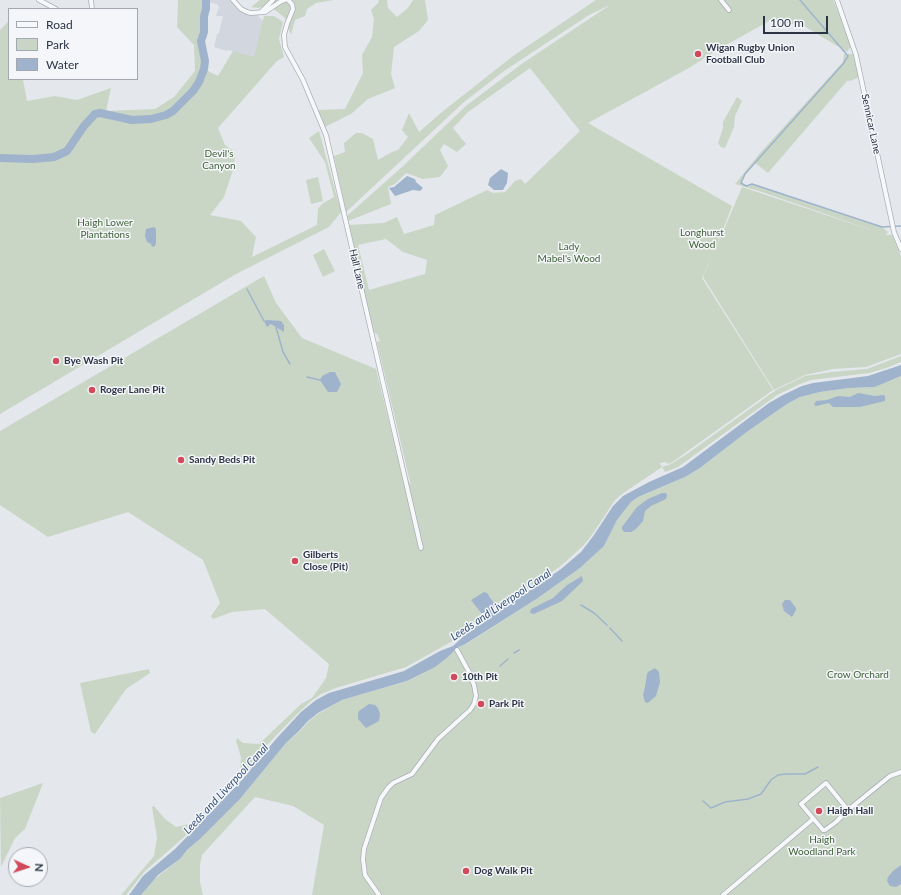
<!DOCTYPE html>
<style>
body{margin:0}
#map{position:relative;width:901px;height:895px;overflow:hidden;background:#e4e7ec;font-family:Lato,sans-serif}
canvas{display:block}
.legend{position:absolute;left:8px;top:8px;width:130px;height:72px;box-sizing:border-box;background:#f4f6f9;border:1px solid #a4a8b1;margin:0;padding:5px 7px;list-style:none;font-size:12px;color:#2b3445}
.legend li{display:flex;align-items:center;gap:8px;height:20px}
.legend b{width:20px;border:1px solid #a4a8b1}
.north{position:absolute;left:8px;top:847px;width:40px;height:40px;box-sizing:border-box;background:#f4f6f9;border:1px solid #a4a8b1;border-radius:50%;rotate:93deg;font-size:11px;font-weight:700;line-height:16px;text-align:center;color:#2b3445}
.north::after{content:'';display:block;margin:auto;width:14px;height:18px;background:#d1495b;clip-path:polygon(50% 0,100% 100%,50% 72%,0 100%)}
.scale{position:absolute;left:763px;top:16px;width:65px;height:18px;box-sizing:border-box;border:2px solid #2b3445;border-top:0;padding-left:5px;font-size:12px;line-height:14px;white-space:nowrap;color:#2b3445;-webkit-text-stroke:3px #f4f6f9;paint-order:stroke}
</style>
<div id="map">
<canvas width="901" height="895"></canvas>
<ul class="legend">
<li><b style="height:5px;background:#f7f8fa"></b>Road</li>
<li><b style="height:11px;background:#c9d6c5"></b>Park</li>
<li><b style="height:11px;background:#9fb4cc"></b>Water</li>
</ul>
<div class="north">N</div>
<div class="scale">100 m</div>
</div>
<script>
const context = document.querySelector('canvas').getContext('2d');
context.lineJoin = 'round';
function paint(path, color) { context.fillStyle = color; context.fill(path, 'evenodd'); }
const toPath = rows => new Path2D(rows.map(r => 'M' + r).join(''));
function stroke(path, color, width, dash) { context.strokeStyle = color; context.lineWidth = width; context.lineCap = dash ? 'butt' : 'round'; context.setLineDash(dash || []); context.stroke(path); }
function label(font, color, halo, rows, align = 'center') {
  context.font = font + ' Lato,sans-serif'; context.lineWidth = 3; context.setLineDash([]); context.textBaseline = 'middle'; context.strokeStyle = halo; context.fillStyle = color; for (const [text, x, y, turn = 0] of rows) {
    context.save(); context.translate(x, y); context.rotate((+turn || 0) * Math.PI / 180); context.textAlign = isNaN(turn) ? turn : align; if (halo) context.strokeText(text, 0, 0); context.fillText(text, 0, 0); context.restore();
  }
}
paint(toPath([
 [210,0,231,0,239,10,245,14,257,15,277,34,267,65,246,57,246,55,228,50,227,51,214,47,217,34,219,33,223,16,216,16,219,7,217,4,209,2]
]), '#d2d6de');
paint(toPath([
 [178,0,204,0,199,37,206,47,208,71,218,76,233,51,254,57,264,16,274,16,283,22,279,39,284,57,277,61,218,128,225,145,235,152,234,167,224,197,210,215,241,221,256,237,252,257,317,225,318,209,322,204,334,197,325,162,309,138,319,131,338,201,342,211,329,227,236,274,0,414,0,30,9,21,9,79,39,79,23,80,27,101,55,96,77,100,111,88,106,111,155,109,174,97,195,71,194,45,177,27],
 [260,0,333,0,316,3,307,9,305,16,295,20,291,35,285,18,275,10,268,6,258,8,251,7],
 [379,0,387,0,388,8,397,17,408,8,413,0,425,0,428,20,419,31,394,47,391,74,395,88,368,99,351,114,325,127,318,110,345,109,363,73,362,55,372,37,374,19,371,10,378,3],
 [596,0,833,0,852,45,847,52,804,26,771,20,717,50,689,68,588,123,732,206,714,253,742,187,886,235,892,235,901,256,901,354,866,367,833,369,805,375,774,390,703,277,713,254,702,278,773,390,671,463,668,464,666,462,660,463,662,467,671,464,687,454,776,390,805,376,832,372,867,369,901,356,901,362,886,368,869,373,811,380,800,384,777,395,678,467,665,472,662,467,622,494,615,500,594,532,584,545,562,565,536,584,496,608,496,606,490,596,472,600,483,616,458,638,406,667,336,688,321,694,310,702,295,716,266,746,243,775,183,838,144,872,126,895,121,895,154,856,157,838,152,807,154,806,165,819,176,827,194,823,235,781,240,771,241,757,236,741,237,738,243,743,259,744,301,704,312,698,326,678,329,664,265,609,232,612,213,619,211,616,220,603,203,560,128,512,48,537,0,505,0,431,264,276,276,303,302,338,376,369,397,455,411,486,377,342,380,341,377,334,371,331,348,225,384,223,397,217,404,234,434,225,435,215,487,190,493,193,505,192,515,181,521,179,525,184,580,131,530,68,468,112,453,128,466,144,457,152,444,144,440,150,448,166,440,177,423,179,406,173,395,184,388,187,391,204,348,221,347,216,403,166,467,105,523,63,610,5,589,15,504,71,464,102,346,212,334,156,345,152,344,143,356,133,362,133,373,139,378,160,392,152,398,150,408,137,402,130,409,113,419,132,442,112,513,56],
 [386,239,403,252,427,260,425,274,369,290,358,245],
 [844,54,854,54,859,77,853,80,847,81,768,173,755,163,745,174,741,183,746,186,752,184,882,227,888,232,886,235,756,190,735,184,760,153,843,62],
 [737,97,742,101,735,116,734,127,725,148,721,147,718,143,723,128,723,122],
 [318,177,323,201,311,204,306,180],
 [324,249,335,271,323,277,313,255],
 [901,376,901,895,312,895,324,825,293,806,255,797,202,855,200,865,200,882,203,895,141,895,152,881,180,859,187,850,200,839,240,799,286,743,300,731,309,721,318,714,342,700,408,681,434,667,448,657,458,647,465,645,538,598,580,568,604,546,617,520,631,502,638,497,685,477,700,468,748,431,787,404,800,397,820,392,849,388,875,387],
 [149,669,150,673,126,689,95,734,91,732,80,683],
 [43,783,25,829,15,838,1,867,0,798]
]), '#c9d6c5');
paint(toPath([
 [501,169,508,173,507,183,503,190,494,190,488,185,490,178],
 [407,176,415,179,416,182,423,188,420,191,413,190,395,196,389,188,394,187],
 [154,227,156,229,156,243,155,246,152,247,151,244,147,242,145,236,146,229],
 [267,320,281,321,284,325,284,332,271,324,267,327,264,321],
 [901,365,901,376,875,387,849,388,820,392,800,397,787,404,748,431,700,468,685,477,638,497,631,502,617,520,604,546,580,568,538,598,464,645,458,647,448,657,435,667,407,681,342,700,318,713,308,721,299,731,286,743,240,799,200,839,187,850,180,859,158,875,141,895,129,895,143,876,175,849,242,780,276,739,301,712,316,700,329,693,404,671,440,651,453,646,466,634,489,617,488,613,481,613,471,600,484,592,487,593,495,604,493,610,496,612,516,600,561,569,581,552,594,535,613,506,623,496,649,482,683,467,769,403,783,395,802,386,813,383,868,376],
 [330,372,335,372,341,384,337,392,328,392,320,380,322,376],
 [858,393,875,396,883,395,885,396,885,401,860,407,833,407,829,403,816,406,814,405,816,401,827,400,838,396,850,397],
 [662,493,666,493,667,495,666,499,651,506,645,511,643,521,636,529,631,532,624,532,622,529,622,527,637,507,648,499],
 [582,576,583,581,562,601,534,614,530,613,531,609,553,598,567,585],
 [785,600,790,600,796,608,796,610,792,617,784,611,782,604],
 [655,668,659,672,660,682,656,696,649,702,647,703,645,702,643,695,645,687,647,674,648,672],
 [369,704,375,705,378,708,380,714,379,721,366,728,358,719,358,714,359,711],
 [901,865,901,884,896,887,890,886,887,881,888,877,893,871]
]), '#9fb4cc');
stroke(toPath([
 [800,0,848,56,843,64,745,174,741,183,746,186,752,184,882,227,901,226],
 [247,289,264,321],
 [276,327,283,352,290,364],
 [307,377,320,380],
 [581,605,594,613,607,625],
 [610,628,622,641],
 [514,653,519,650],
 [500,666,508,659],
 [703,801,711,808,725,802,748,799,761,794,771,780,778,775,786,774,805,774,818,767]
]), '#9fb4cc', 1.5);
stroke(toPath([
 [0,158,33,159,54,157,67,151,84,126,95,114,100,113,132,120,151,119,166,115,173,111,193,91,199,82,204,69,205,61,201,41,204,32,204,16,206,9,206,0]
]), '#9fb4cc', 8);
const street = toPath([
 [39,0,56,9],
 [91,0,92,9],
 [233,0,241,9,247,12,251,13,265,12,280,2,285,0],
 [288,0,292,4,293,9,287,24,284,35,285,47,303,80,326,135,421,548],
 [721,0,729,10],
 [837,0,856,55,894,232,901,249],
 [261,12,273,0],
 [826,783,848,810,836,822,825,830,823,830,801,804,826,783],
 [848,810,890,776,901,772],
 [379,895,365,875,363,859,364,849,381,798,388,788,393,783,412,774,438,739,470,710,474,704,476,696,474,685,469,672,457,650],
 [723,895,813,819]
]);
stroke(street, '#a9aeb7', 5.5);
stroke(street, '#f7f8fa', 4);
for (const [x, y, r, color] of [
 [698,54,4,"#d1495b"],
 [56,361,4,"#d1495b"],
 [92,390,4,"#d1495b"],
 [181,460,4,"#d1495b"],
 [295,561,4,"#d1495b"],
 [454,677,4,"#d1495b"],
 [481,704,4,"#d1495b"],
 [819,811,4,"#d1495b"],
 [466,871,4,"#d1495b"]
]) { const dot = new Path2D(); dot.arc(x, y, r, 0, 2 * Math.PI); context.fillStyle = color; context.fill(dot); stroke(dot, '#f4f6f9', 1.5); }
label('bold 10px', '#2b3445', '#f4f6f9', [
 ["Wigan Rugby Union",706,48],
 ["Football Club",706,60],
 ["Bye Wash Pit",64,361],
 ["Roger Lane Pit",100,390],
 ["Sandy Beds Pit",189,460],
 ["Gilberts",303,555],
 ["Close (Pit)",303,567],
 ["10th Pit",462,677],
 ["Park Pit",489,704],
 ["Haigh Hall",827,811],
 ["Dog Walk Pit",474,871]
], 'left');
label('10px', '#2b3445', '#f4f6f9', [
 ["Sennicar Lane",871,124,78],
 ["Hall Lane",357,269,77]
]);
label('10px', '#3f6138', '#f4f6f9', [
 ["Devil's",219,154],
 ["Canyon",219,166],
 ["Haigh Lower",105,223],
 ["Plantations",105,235],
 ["Longhurst",702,233],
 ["Wood",702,245],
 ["Lady",569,247],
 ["Mabel's Wood",569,259],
 ["Crow Orchard",858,675],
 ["Haigh",822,840],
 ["Woodland Park",822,852]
]);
label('italic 11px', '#34527a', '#f4f6f9', [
 ["Leeds and Liverpool Canal",501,605,-34],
 ["Leeds and Liverpool Canal",226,789,-47]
]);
</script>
